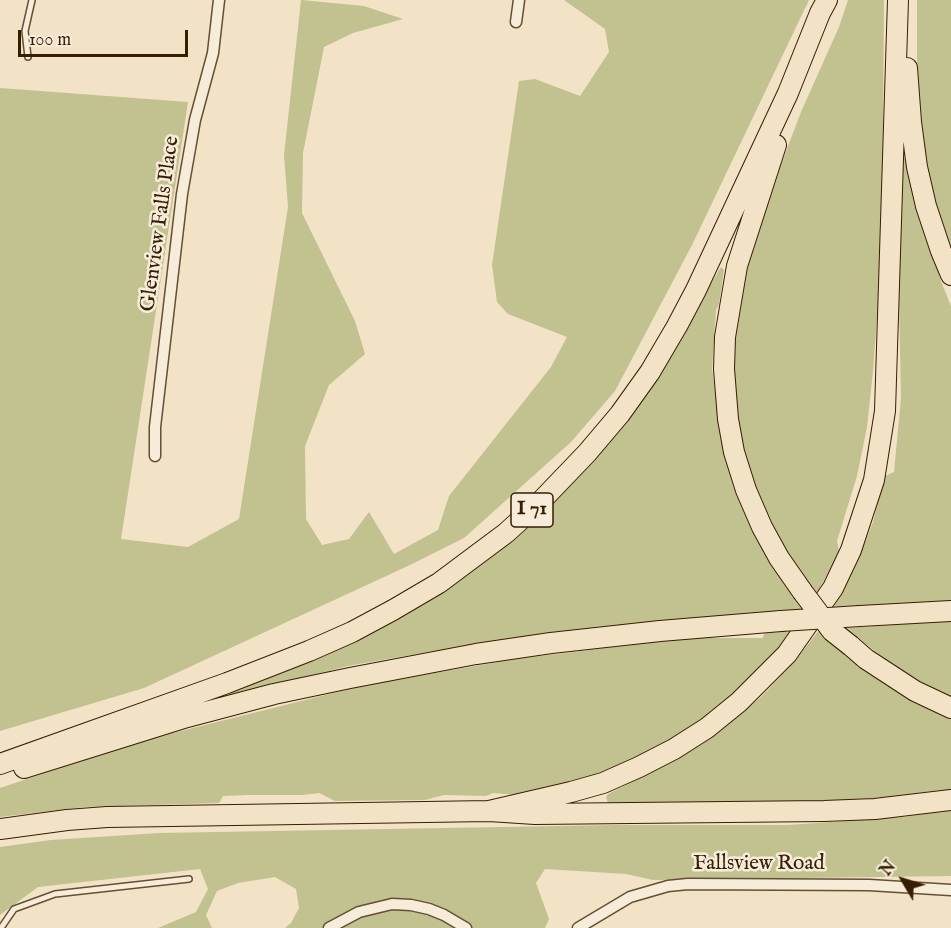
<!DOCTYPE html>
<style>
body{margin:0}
#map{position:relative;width:951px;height:928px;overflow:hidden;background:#f2e2c6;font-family:"IM FELL English",serif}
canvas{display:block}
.north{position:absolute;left:873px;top:850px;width:60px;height:60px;-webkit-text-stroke:4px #f7ecda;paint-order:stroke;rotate:308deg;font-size:16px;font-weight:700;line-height:24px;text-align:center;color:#361e02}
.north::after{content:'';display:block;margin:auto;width:21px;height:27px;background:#361e02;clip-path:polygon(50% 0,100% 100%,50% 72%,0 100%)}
.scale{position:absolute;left:18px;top:30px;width:170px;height:27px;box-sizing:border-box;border:3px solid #361e02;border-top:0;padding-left:8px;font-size:18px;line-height:21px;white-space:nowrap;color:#361e02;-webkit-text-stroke:4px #f7ecda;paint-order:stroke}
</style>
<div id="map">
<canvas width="951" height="928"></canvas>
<div class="north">N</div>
<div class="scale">100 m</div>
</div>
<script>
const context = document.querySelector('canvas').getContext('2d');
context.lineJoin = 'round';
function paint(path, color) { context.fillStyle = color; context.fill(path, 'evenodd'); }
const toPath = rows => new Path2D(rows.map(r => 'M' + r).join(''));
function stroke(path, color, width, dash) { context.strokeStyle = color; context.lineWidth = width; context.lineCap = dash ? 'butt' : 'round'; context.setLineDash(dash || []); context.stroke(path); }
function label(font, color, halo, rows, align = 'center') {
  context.font = font + ' "IM FELL English",serif'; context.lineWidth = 5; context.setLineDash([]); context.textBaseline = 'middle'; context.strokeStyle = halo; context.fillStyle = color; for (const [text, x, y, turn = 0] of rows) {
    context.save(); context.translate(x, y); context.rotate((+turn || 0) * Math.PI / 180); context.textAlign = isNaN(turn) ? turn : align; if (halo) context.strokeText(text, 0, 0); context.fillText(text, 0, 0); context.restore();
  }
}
paint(toPath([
 [301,0,364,6,403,19,353,33,324,47,303,153,302,213,355,321,365,354,329,385,305,446,306,519,322,545,349,539,369,512,394,554,438,530,449,496,551,367,567,337,508,314,497,302,492,265,519,81,535,79,580,96,609,52,605,29,564,0,809,0,692,245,615,391,571,442,464,538,410,565,144,688,0,731,0,88,188,102,121,539,188,547,239,519,288,207,284,155],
 [848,0,884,0,882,249,873,371,867,427,857,476,837,541,839,552,816,595,782,548,767,522,740,451,731,362,740,281,777,175,801,112,839,27],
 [917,0,951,0,951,257,925,175,917,96],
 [907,157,940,270,939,276,951,306,951,601,833,609,857,563,873,522,885,476,894,472,901,398,899,302,901,158],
 [721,267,724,270,719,304,716,310,712,369,724,449,734,484,751,526,770,561,804,610,636,623,479,643,348,666,193,706,189,704,440,591,500,550,535,519,674,348,685,334,684,328],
 [951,621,951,700,900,671,846,628],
 [819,630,852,661,876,678,928,709,951,718,951,793,941,790,893,796,885,799,835,801,608,803,606,797,608,794,676,760,717,734,762,696,795,661],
 [795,631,780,650,723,705,653,753,649,751,599,773,559,787,518,795,493,793,486,796,444,795,425,800,335,801,319,793,303,795,247,795,223,796,219,803,85,807,0,817,0,788,137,742,361,686,515,659,688,638,763,638,764,633],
 [951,809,951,876,653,880,626,874,545,869,536,883,549,919,545,928,285,928,291,923,299,908,296,889,275,877,238,883,217,891,206,915,212,928,158,928,196,912,208,889,200,869,38,887,0,915,0,847,51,840,159,833,616,825,788,825,904,817]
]), '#c2c190');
const lane = toPath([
 [28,57,25,31,32,0],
 [1,928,14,909,55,894,189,879]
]);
const street = toPath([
 [516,22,519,0],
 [155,456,155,427,182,194,195,120,213,53,219,0],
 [329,928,359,912,392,904,411,905,429,909,444,915,466,928],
 [578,928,630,897,668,886,688,884,869,885,951,890]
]);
const highway = toPath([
 [907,68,911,122,917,167,926,206,941,251,951,275],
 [776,145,737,266,725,337,724,369,728,419,734,452,746,490,762,527,779,558,802,591],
 [860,616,951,611],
 [851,646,866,659,915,691,951,708],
 [0,764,227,683,309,651,352,632,393,610,439,583,506,533,541,501,587,453,620,414,650,372,677,326,696,290,788,93,820,13,827,0],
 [24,768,187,717,274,694,350,678,476,654,551,643,660,631,781,621],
 [489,811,571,792,603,783,639,767,674,749,707,728,739,702,787,654,833,588,851,550,874,480,885,411,898,0],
 [0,829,67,820,107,817,489,811,535,814,824,811,875,809,951,800]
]);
stroke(lane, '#654f33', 8);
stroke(street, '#654f33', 13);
stroke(highway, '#361e02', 22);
stroke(lane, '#f7ecda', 5);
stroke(street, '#f7ecda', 10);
stroke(highway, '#f2e2c6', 20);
const highwayBridge = toPath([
 [802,591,832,631,851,646],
 [781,621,860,616]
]);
stroke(highwayBridge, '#361e02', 22, []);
stroke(highwayBridge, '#f2e2c6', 20);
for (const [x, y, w] of [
 [532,510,42]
]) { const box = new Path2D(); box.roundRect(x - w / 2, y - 17, w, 34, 4.5); context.fillStyle = '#f7ecda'; context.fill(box); stroke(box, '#361e02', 1.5); }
label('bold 20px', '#361e02', null, [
 ["I 71",532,510]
]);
label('21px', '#361e02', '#f7ecda', [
 ["Glenview Falls Place",161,224,-82],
 ["Fallsview Road",759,865]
]);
</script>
